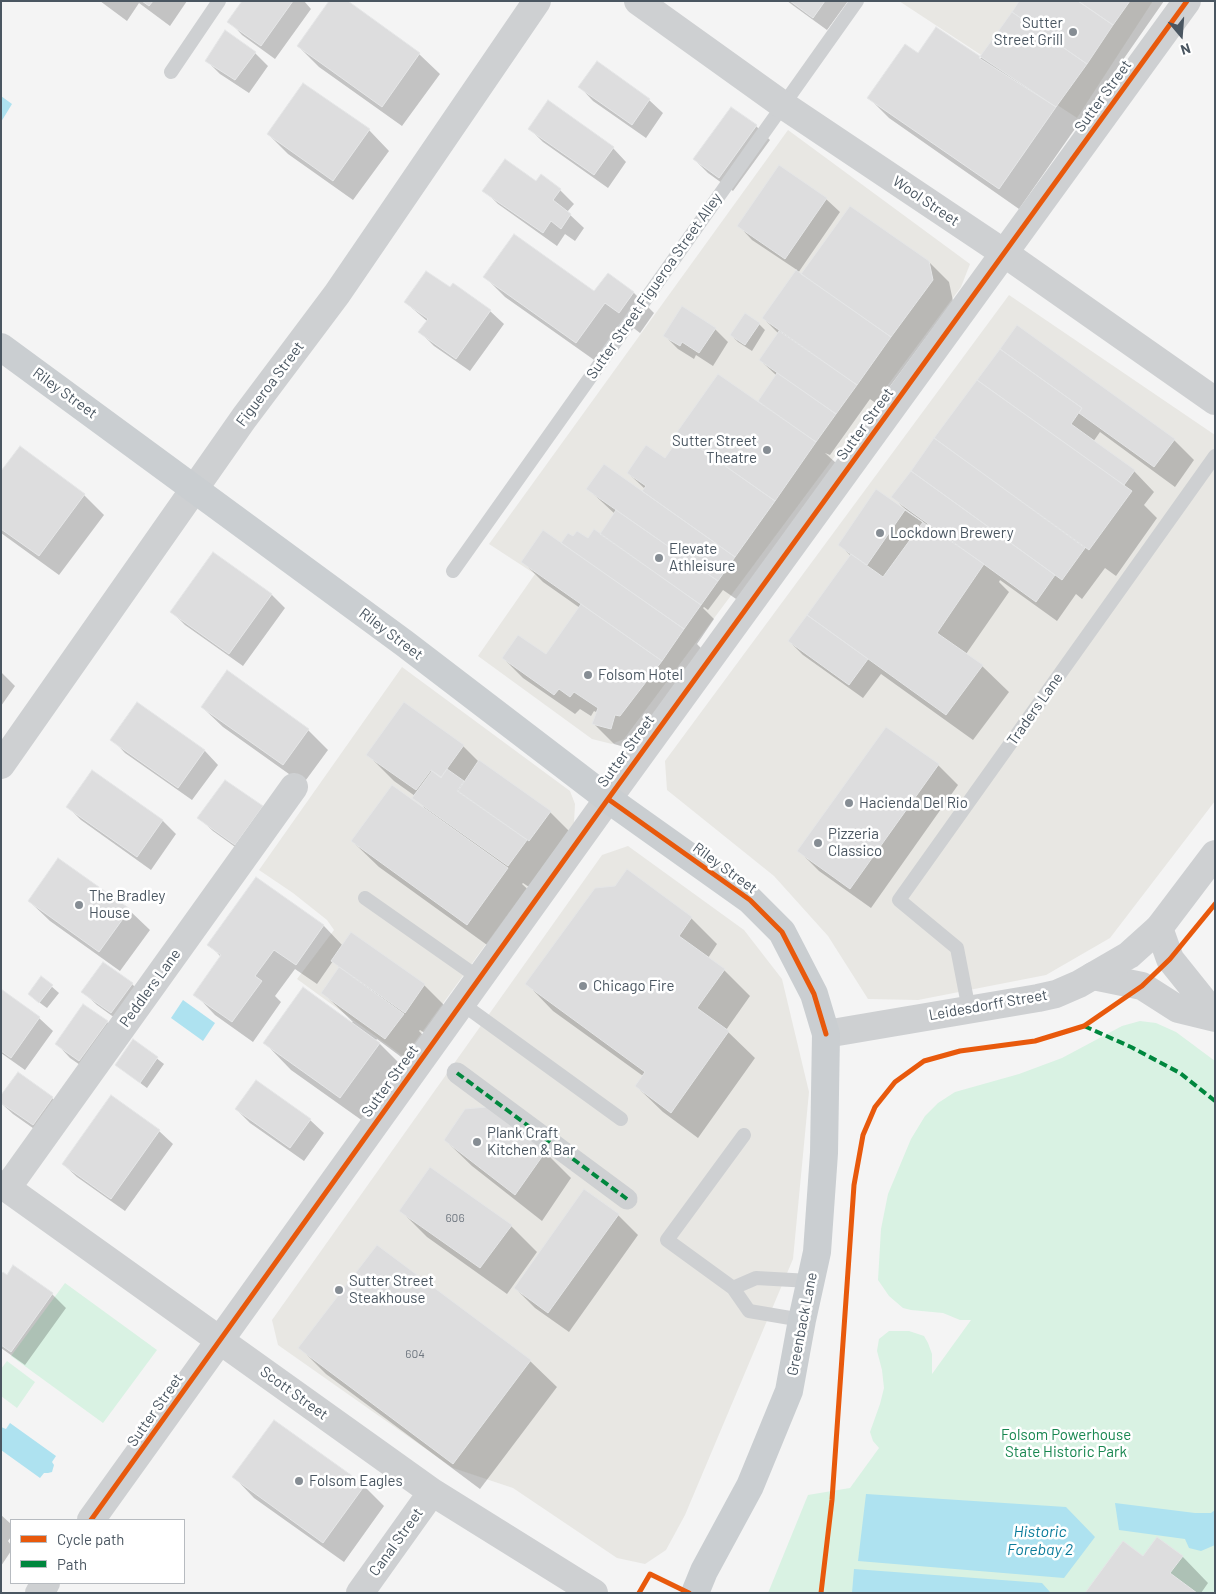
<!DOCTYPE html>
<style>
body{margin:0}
#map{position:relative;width:1216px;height:1594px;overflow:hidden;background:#f4f4f4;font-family:Barlow,sans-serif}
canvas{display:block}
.frame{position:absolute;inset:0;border:2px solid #4a5661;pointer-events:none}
.legend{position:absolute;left:10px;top:1519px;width:175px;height:65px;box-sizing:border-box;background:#fff;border:1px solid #b7bbc0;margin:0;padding:6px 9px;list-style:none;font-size:15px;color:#4a5661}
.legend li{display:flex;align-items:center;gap:10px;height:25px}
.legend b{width:25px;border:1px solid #b7bbc0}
.north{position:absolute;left:1156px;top:10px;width:50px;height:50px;-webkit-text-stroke:4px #fff;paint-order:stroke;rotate:162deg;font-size:14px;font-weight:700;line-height:20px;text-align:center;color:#4a5661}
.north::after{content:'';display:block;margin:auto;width:18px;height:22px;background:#4a5661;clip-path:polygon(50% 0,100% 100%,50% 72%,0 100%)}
</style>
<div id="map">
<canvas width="1216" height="1594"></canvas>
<div class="frame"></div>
<ul class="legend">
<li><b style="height:6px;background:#e8590c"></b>Cycle path</li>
<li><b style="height:6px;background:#00873e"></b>Path</li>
</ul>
<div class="north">N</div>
</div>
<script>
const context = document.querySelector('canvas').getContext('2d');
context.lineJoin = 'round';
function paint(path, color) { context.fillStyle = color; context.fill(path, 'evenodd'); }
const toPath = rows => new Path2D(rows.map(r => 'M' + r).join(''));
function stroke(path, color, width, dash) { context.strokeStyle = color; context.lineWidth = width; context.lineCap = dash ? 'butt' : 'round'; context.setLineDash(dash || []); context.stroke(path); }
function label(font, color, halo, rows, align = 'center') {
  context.font = font + ' Barlow,sans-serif'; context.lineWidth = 5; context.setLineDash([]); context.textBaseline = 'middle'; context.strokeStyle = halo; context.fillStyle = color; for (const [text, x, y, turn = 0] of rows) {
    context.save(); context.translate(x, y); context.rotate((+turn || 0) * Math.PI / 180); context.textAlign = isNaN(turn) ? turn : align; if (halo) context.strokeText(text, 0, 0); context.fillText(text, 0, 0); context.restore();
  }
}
paint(toPath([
 [899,1,1153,1,1077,118],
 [788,130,970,264,961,287,624,739,612,744,592,739,478,656,535,574,489,544],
 [1009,295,1215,435,1215,801,1110,938,1046,975,918,1000,868,999,828,936,774,876,667,790,665,761],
 [402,667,570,791,575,804,574,823,404,1057,297,979,334,930,327,920,293,893,259,870],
 [628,846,744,930,782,979,809,1092,793,1259,685,1515,666,1550,645,1564,617,1558,513,1488,453,1468,278,1345,272,1320,602,855]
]), '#e8e7e3');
paint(toPath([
 [1140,1021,1156,1023,1176,1032,1215,1061,1215,1593,768,1593,808,1495,850,1488,879,1448,873,1441,870,1432,880,1404,884,1388,882,1370,877,1351,879,1339,889,1331,909,1331,924,1336,928,1343,932,1354,932,1374,971,1320,960,1320,943,1313,911,1310,903,1308,889,1296,878,1280,881,1229,888,1194,911,1139,925,1116,938,1103,955,1092,1019,1074,1062,1058,1122,1026],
 [65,1283,157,1350,103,1423,11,1356],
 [7,1361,35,1382,17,1408,1,1396,1,1369]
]), '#d9f2e3');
paint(toPath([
 [1,96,12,104,1,122],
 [183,1000,215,1023,203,1041,171,1018],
 [10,1423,56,1456,52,1462,54,1465,52,1472,48,1473,44,1473,40,1478,1,1450,1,1427,6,1429],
 [866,1494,1066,1507,1095,1537,1064,1578,858,1561],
 [1115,1503,1195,1513,1211,1513,1215,1510,1215,1545,1201,1551,1189,1548,1185,1539,1119,1530],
 [854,1569,1042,1583,1050,1592,852,1593]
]), '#aee2f0');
paint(toPath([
 [100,1,187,1,170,26,139,3,127,21],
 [243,1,304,1,311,9,275,59,242,35,229,21],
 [787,1,848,1,827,30],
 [1020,1,1164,1,1019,209,889,118,869,98,918,55,980,59],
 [298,46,419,54,440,74,402,126,319,67],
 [255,53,268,66,249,93,220,74,206,60],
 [580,87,649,100,663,113,646,138,593,101],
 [731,108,756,126,770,140,733,191,708,173,694,159],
 [530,129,613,148,626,162,608,188,543,142],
 [369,130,389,151,353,200,288,154,268,134],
 [541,176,560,190,574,204,567,212,584,228,575,241,565,234,557,246,498,204,484,190,536,183],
 [826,199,840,212,798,273,802,276,929,262,949,282,953,301,877,404,870,399,830,455,825,453,836,463,739,601,723,590,708,610,704,607,703,608,714,619,697,644,704,651,641,736,635,734,631,749,614,744,594,724,598,713,594,711,591,716,580,709,575,714,523,678,503,658,546,655,580,608,543,582,523,562,601,535,615,514,588,489,643,493,645,489,628,473,665,459,682,436,678,432,763,407,764,406,759,401,777,376,760,360,779,334,763,318,797,270,752,240,739,226],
 [608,275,634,293,654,313,640,333,626,322,597,362,505,297,485,277,595,293],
 [450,289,490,311,504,324,470,371,434,346,420,332,427,321,405,302],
 [759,324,765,330,752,351,738,342,731,335],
 [1018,327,1174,440,1194,460,1175,487,1100,432,1093,442,1134,471,1154,492,1144,505,1157,518,1116,576,1105,568,1082,599,1076,594,1057,621,1000,580,999,582,1009,592,966,654,982,666,1009,692,973,740,881,674,863,698,803,655,789,641,851,556,839,544,906,510,893,497],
 [715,329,728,342,713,366,696,355,694,359,678,349,665,336],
 [1,474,84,495,104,515,59,575,1,533],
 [213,554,272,595,285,608,243,666,185,625,172,612],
 [1,672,15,686,1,706],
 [137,704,205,751,218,765,192,800,125,753,112,739],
 [202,707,308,730,328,750,303,784,223,727],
 [463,746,479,762,550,812,576,838,535,891,523,883,522,884,534,895,494,950,379,867,352,841,424,807,414,797,415,796,394,781,368,755],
 [435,771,443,777,441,780,433,774],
 [938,765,958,785,871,908,819,871,799,851],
 [93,772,163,821,176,834,151,870,81,820,68,807],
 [262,807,275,821,249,857,213,831,199,818],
 [59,860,129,910,150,930,120,971,50,921,29,901],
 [256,879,324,926,343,946,424,985,450,1011,432,1038,420,1030,419,1031,429,1041,412,1065,377,1039,376,1040,406,1070,367,1124,291,1070,265,1043,353,1022,323,993,340,968,333,961,317,984,295,969,275,996,281,1002,253,1042,215,1015,195,994,221,957,209,944],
 [615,888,691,918,717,944,708,958,724,970,750,996,726,1030,755,1058,698,1138,663,1112,636,1086,643,1076,553,1011,527,984],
 [103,964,132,984,146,998,126,1026,97,1005,83,992],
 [42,978,59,993,47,1008,36,1000],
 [1,991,39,1018,53,1031,25,1070,1,1053],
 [107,1022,120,1036,93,1074,70,1058,57,1044],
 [134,1041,164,1064,147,1088,116,1065],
 [18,1073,52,1098,66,1111,47,1138,13,1114,1,1103],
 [236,1109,310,1120,324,1133,304,1161,250,1123],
 [159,1131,173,1144,125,1211,77,1177,63,1164],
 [445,1140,545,1152,571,1178,542,1221,472,1166],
 [401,1211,511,1226,537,1252,507,1294,427,1237],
 [618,1215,638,1235,569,1332,535,1308,515,1288],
 [1,1277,52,1294,66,1308,25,1365,1,1348],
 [300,1348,530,1361,557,1387,480,1489,326,1374],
 [234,1477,364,1486,384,1506,344,1562,254,1498],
 [1,1515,11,1524,11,1537,8,1541,11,1545,11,1551,1,1566],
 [1182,1556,1208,1583,1201,1593,1087,1593,1144,1558]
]), '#0003');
const building = toPath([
 [142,1,153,1,149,6,142,1],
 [242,1,293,1,261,46,227,22,242,1],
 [329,1,348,1,420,53,382,107,297,46,329,1],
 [790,1,825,1,813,18,790,1],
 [1019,1,1078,1,1113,25,1087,64,1012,12,1019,1],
 [1078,1,1130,1,1113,25,1078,1],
 [1012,12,1087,64,1056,107,979,58,1012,12],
 [936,27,1056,107,999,189,867,98,905,44,918,53,936,27],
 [225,30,256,52,235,80,205,61,225,30],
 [597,61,650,99,632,125,578,87,597,61],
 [303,83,370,129,333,181,267,134,303,83],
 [548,100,614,147,594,175,528,129,548,100],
 [731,107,757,125,719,178,693,159,731,107],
 [505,159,536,181,541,174,561,189,553,200,571,214,561,229,551,221,543,233,482,191,505,159],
 [779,165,827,198,785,259,737,226,779,165],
 [850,206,929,261,933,280,891,337,801,274,850,206],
 [514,234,594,291,608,273,634,292,619,313,605,303,576,343,483,277,514,234],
 [796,270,891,337,857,385,762,318,796,270],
 [426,271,450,287,453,283,491,310,456,359,418,332,428,319,404,302,426,271],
 [682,306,716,328,699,353,682,342,680,346,663,336,682,306],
 [745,313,760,323,745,345,730,335,745,313],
 [1017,325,1175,439,1154,467,1079,413,1082,408,1000,349,1017,325],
 [779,331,857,385,836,414,759,360,779,331],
 [1000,349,1082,408,1071,424,1135,470,1124,485,977,380,1000,349],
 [777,373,836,414,816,442,758,401,777,373],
 [718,374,816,442,775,501,677,432,718,374],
 [977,380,1132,491,1089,550,934,438,977,380],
 [681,435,775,501,735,557,642,491,646,486,627,473,646,445,665,458,681,435],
 [934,438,1085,548,1062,580,911,471,934,438],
 [20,446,85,494,39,556,1,529,1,471,20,446],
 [604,464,735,557,718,581,586,489,604,464],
 [911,471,1055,575,1036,602,891,497,911,471],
 [876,489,923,522,883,577,838,545,876,489],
 [616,510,718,581,701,605,600,534,616,510],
 [905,510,984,564,937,633,983,665,946,715,807,615,851,554,867,565,905,510],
 [594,529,701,605,684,629,561,543,568,533,573,536,577,531,588,538,594,529],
 [543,530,684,629,662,661,521,562,543,530],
 [213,552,272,594,229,654,170,612,213,552],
 [581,604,662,661,620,716,615,715,611,729,592,724,598,708,574,692,570,697,559,689,554,695,502,658,518,635,546,654,581,604],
 [807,615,868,659,849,685,788,641,807,615],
 [227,670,309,729,283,765,201,707,227,670],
 [137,702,205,750,178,788,110,740,137,702],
 [404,702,464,745,441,777,431,770,416,790,366,755,404,702],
 [886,727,939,764,850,889,797,851,886,727],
 [479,760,551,811,529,841,458,791,479,760],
 [447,769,464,781,457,791,527,840,508,866,412,798,432,771,441,778,447,769],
 [92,770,163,820,137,857,66,807,92,770],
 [225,780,263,806,235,845,197,818,225,780],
 [392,785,508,868,467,925,351,841,392,785],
 [58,858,130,909,99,952,28,901,58,858],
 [627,869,692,917,679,936,725,969,697,1008,729,1031,671,1113,635,1086,645,1072,525,984,595,888,615,886,627,869],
 [256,877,324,925,296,965,274,950,255,976,262,981,232,1022,193,995,221,955,207,945,256,877],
 [351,932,425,984,405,1013,331,961,351,932],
 [103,962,133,983,111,1013,81,992,103,962],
 [339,967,404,1014,385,1039,321,993,339,967],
 [41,976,53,985,39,1003,28,994,41,976],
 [303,987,380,1043,340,1098,263,1043,303,987],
 [1,989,40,1017,11,1058,1,1051,1,989],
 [83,1004,108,1021,79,1061,55,1044,83,1004],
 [133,1039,158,1057,140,1083,115,1065,133,1039],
 [18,1072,53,1097,33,1125,1,1103,1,1095,18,1072],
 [256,1080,311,1119,290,1148,235,1109,256,1080],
 [111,1095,160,1130,111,1199,62,1164,111,1095],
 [487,1107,546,1151,515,1195,444,1140,465,1109,487,1107],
 [430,1167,512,1225,480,1268,399,1211,430,1167],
 [584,1189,619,1214,548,1313,514,1288,584,1189],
 [377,1245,531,1360,453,1464,298,1348,377,1245],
 [13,1265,53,1293,11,1352,1,1345,1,1274,3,1272,7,1275,13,1265],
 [274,1420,365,1485,323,1543,232,1477,274,1420],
 [1157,1537,1183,1556,1170,1573,1197,1593,1085,1593,1123,1541,1143,1556,1157,1537]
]);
paint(building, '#ddddde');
stroke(building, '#e5e6e7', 1);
stroke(toPath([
 [171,72,219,1],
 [453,571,857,1],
 [365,898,479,978],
 [461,1003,621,1119],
 [969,1010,957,948,899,900,1215,456],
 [744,1135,667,1240,733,1288,749,1311,802,1320],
 [733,1288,756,1278,810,1281]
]), '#ced0d2', 14);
stroke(toPath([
 [457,1073,627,1199]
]), '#ced0d2', 21);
stroke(toPath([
 [638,1,783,105,1004,253,1215,401],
 [1,765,244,418,337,294,537,1],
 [1159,928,1170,959,1215,1015],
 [1093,976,1142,986,1178,1009,1215,1018],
 [1,1184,432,1492,594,1593],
 [7,1188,294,787],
 [91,1520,608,799],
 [39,1593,46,1583],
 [360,1593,432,1492]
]), '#ced0d2', 28);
stroke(toPath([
 [608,799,1187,1],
 [826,1034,1038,998,1056,994,1079,984,1129,955,1159,928,1215,854]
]), '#ced0d2', 28);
stroke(toPath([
 [1,347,404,643,608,799,750,900,782,932,814,994,826,1034,824,1153,817,1252,802,1320,789,1391,750,1486,704,1571,695,1593]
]), '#caced1', 28);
stroke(toPath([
 [1084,1026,1131,1047,1180,1073,1215,1101],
 [457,1073,627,1199]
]), '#00873e', 4, [8, 4]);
stroke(toPath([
 [608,799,750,900,782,932,814,994,826,1034],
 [91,1520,608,799,1187,1],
 [639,1593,650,1574,689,1593],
 [821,1593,832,1500,854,1185,863,1135,875,1107,895,1082,924,1061,960,1051,1035,1041,1084,1026,1142,986,1170,959,1215,904]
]), '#e8590c', 5);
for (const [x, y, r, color] of [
 [1073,32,5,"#868d94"],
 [767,450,5,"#868d94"],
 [880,533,5,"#868d94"],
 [659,558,5,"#868d94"],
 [588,675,5,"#868d94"],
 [849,803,5,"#868d94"],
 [818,843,5,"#868d94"],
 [79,905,5,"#868d94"],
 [583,986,5,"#868d94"],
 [477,1142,5,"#868d94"],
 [339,1290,5,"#868d94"],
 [299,1481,5,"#868d94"]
]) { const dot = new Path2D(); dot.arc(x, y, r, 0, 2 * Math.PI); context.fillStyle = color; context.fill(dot); stroke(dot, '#fff', 2); }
label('12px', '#707881', null, [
 ["606",455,1218],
 ["604",415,1354]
]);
label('15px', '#4a5661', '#fff', [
 ["Sutter",1063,23,"right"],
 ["Street Grill",1063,40,"right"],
 ["Sutter Street",757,441,"right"],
 ["Theatre",757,458,"right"],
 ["Lockdown Brewery",890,533],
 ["Elevate",669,549],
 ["Athleisure",669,566],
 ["Folsom Hotel",598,675],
 ["Hacienda Del Rio",859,803],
 ["Pizzeria",828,834],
 ["Classico",828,851],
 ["The Bradley",89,896],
 ["House",89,913],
 ["Chicago Fire",593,986],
 ["Plank Craft",487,1133],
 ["Kitchen & Bar",487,1150],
 ["Sutter Street",349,1281],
 ["Steakhouse",349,1298],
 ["Folsom Eagles",309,1481]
], 'left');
label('15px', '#4a5661', '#fff', [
 ["Sutter Street",1103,96,-54],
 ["Wool Street",926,201,34],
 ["Sutter Street Figueroa Street Alley",654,286,-55],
 ["Figueroa Street",270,384,-53],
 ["Riley Street",65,393,36],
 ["Sutter Street",865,424,-54],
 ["Riley Street",391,634,37],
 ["Traders Lane",1035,709,-55],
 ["Sutter Street",626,751,-54],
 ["Riley Street",725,868,36],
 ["Peddlers Lane",150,988,-54],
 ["Leidesdorff Street",988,1005,-10],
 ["Sutter Street",390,1081,-54],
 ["Greenback Lane",802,1324,-79],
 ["Scott Street",294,1393,36],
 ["Sutter Street",155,1410,-55],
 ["Canal Street",396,1542,-54]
]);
label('15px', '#17864f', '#fff', [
 ["Folsom Powerhouse",1066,1435],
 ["State Historic Park",1066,1452]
]);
label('italic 16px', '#0c7c9b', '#fff', [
 ["Historic",1040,1532],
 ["Forebay 2",1040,1550]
]);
</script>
